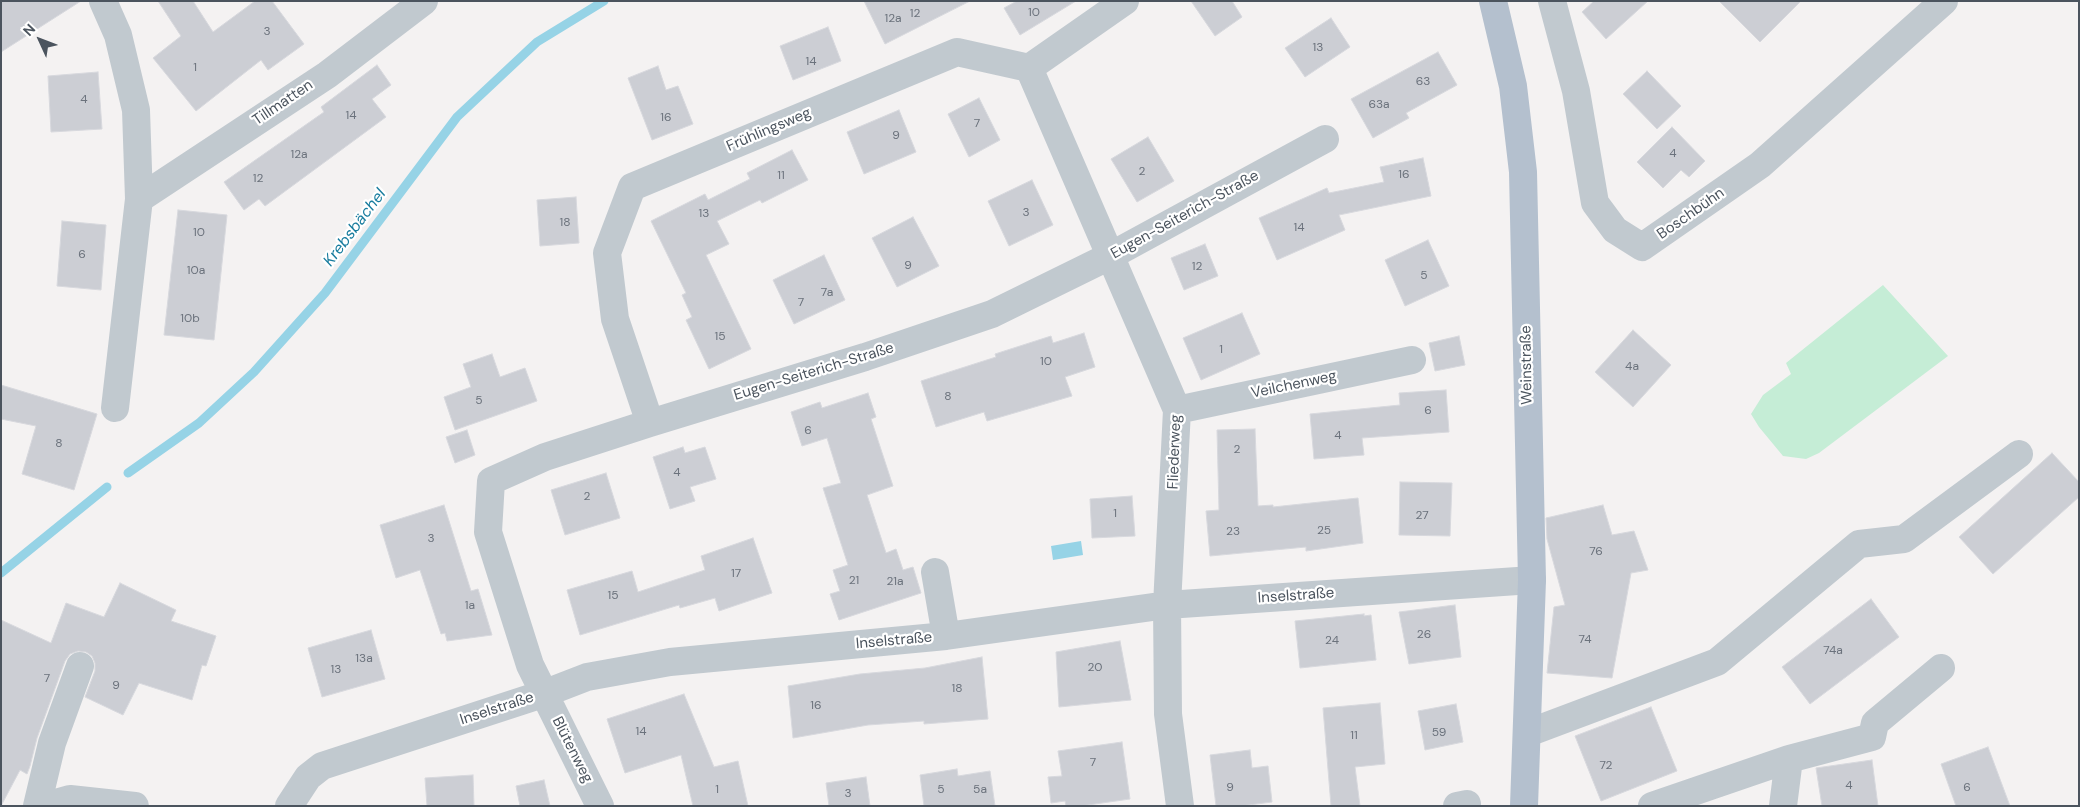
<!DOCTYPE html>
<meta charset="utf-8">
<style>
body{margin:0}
#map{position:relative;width:2080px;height:807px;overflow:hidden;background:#f4f2f2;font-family:"DM Sans",sans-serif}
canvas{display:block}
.frame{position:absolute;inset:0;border:2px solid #4b545e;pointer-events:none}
.north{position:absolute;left:15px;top:15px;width:50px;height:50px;-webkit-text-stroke:4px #fff;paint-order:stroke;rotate:313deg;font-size:14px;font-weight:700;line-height:20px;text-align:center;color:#4b545e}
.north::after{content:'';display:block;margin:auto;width:18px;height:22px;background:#4b545e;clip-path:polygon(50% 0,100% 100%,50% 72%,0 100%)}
</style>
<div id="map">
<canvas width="2080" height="807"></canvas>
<div class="frame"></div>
<div class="north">N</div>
</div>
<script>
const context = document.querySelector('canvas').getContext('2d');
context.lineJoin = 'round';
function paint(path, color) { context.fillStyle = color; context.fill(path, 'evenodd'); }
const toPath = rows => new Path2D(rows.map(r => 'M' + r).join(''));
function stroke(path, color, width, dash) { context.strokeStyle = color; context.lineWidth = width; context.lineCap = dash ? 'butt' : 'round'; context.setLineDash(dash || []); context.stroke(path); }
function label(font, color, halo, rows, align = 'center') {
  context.font = font + ' "DM Sans",sans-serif'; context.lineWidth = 4.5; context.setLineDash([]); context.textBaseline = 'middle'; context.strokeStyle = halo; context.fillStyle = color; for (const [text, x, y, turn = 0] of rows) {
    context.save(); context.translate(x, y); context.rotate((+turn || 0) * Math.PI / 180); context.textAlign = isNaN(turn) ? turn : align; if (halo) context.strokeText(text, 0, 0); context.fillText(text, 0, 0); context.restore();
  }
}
paint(toPath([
 [1883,285,1948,356,1819,453,1806,459,1783,456,1759,427,1751,414,1763,395,1791,374,1786,363]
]), '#c5edd6');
paint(toPath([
 [1081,541,1083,555,1053,560,1051,546]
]), '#96d3e6');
stroke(toPath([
 [128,473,199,423,254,372,325,293,457,117,537,42,604,1],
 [1,573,107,487]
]), '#96d3e6', 9);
const building = toPath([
 [1,1,81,1,1,52,1,1],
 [158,1,193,1,213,32,255,1,272,1,304,44,268,70,261,60,196,111,153,58,181,36,158,1],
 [864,1,970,1,885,44,864,1],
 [1017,1,1076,1,1020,35,1004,8,1017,1],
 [1191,1,1232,1,1242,17,1215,36,1191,1],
 [1594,1,1648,1,1606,39,1582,12,1594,1],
 [1719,1,1801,1,1760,42,1719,1],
 [1331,18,1350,47,1305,77,1285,48,1331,18],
 [828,27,841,61,793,80,780,46,828,27],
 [1438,52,1457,85,1406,113,1409,118,1373,138,1351,99,1438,52],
 [377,65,391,85,372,99,386,117,265,206,259,199,244,210,224,182,324,112,321,107,377,65],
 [658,66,666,90,678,86,693,124,652,140,628,78,658,66],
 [1647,71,1681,106,1657,129,1623,94,1647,71],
 [98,72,102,129,51,132,48,76,98,72],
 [979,98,1000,140,969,157,948,114,979,98],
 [899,110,916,152,864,174,847,132,899,110],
 [1672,127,1705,161,1689,177,1681,170,1663,188,1637,162,1672,127],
 [1148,137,1174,181,1137,202,1111,159,1148,137],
 [792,150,808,180,762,203,760,200,717,221,729,244,706,255,751,349,709,369,686,320,692,317,682,295,686,293,651,221,705,194,708,200,750,179,747,173,792,150],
 [1423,158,1431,196,1339,215,1345,230,1277,260,1259,218,1327,188,1329,193,1384,182,1380,167,1423,158],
 [1032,180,1053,225,1009,246,988,201,1032,180],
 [576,197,579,243,540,246,537,200,576,197],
 [178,210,227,215,214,340,164,335,178,210],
 [913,217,939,266,897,287,872,238,913,217],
 [62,221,106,225,101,290,57,286,62,221],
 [1428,240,1449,286,1405,306,1385,260,1428,240],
 [1205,244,1218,276,1184,290,1171,258,1205,244],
 [824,255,845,300,794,324,773,280,824,255],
 [1242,313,1260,354,1201,380,1183,338,1242,313],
 [1633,330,1671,365,1633,407,1595,372,1633,330],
 [1084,333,1095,367,1065,377,1072,396,987,421,984,412,936,427,921,381,996,357,995,354,1051,336,1053,343,1084,333],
 [1459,336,1465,365,1435,371,1429,343,1459,336],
 [492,354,500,377,525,368,537,401,455,430,444,397,471,387,463,364,492,354],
 [1,385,97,414,74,490,22,474,36,426,1,419,1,385],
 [1446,390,1449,432,1362,438,1364,455,1314,459,1310,414,1400,405,1399,393,1446,390],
 [868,393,876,417,871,419,893,486,867,495,886,553,896,549,903,570,913,567,921,593,839,620,830,594,840,591,833,570,848,565,823,488,841,483,827,438,802,446,791,412,820,402,822,408,868,393],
 [1255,429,1258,506,1273,505,1273,507,1358,498,1363,543,1306,551,1306,547,1210,556,1206,511,1219,510,1217,430,1255,429],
 [467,430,475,455,455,463,446,437,467,430],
 [683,447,685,453,705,447,716,479,690,487,695,501,670,509,653,457,683,447],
 [2052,453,2079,482,2079,497,1993,574,1959,537,2052,453],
 [606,473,620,518,565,535,551,490,606,473],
 [1400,482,1452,483,1450,536,1399,535,1400,482],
 [1132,496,1135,536,1092,538,1090,499,1132,496],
 [444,505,471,591,478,589,492,635,447,641,445,633,441,634,420,570,396,578,380,525,444,505],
 [1603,505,1612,535,1634,531,1648,570,1631,573,1612,678,1547,673,1554,607,1565,605,1547,539,1546,518,1603,505],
 [753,538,772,593,719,611,715,598,680,608,679,605,580,635,567,590,632,571,638,592,705,570,701,556,753,538],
 [120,583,176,610,171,621,216,636,206,666,202,665,192,700,139,683,123,715,85,697,95,671,95,663,92,656,86,652,78,651,70,654,65,661,37,738,30,766,27,774,20,770,1,806,1,620,51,643,66,603,104,617,120,583],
 [1871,599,1899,637,1810,704,1782,667,1871,599],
 [1455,605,1461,657,1409,664,1399,612,1455,605],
 [1364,614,1364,616,1371,615,1376,660,1300,668,1295,621,1364,614],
 [371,630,385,679,322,697,308,648,371,630],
 [1120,641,1131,700,1059,707,1056,652,1120,641],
 [982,657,988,719,924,724,924,721,868,725,793,738,788,686,860,674,925,668,982,657],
 [684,694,714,767,738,761,748,806,693,806,681,755,625,773,607,719,684,694],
 [1380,703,1385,764,1355,767,1360,806,1331,806,1323,708,1380,703],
 [1456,704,1463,742,1425,750,1418,711,1456,704],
 [1651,707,1677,771,1601,801,1575,736,1651,707],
 [1122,742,1130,799,1081,806,1066,806,1065,801,1051,803,1048,777,1062,776,1058,751,1122,742],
 [1988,747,2010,806,1956,806,1941,764,1988,747],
 [1250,750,1252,768,1268,766,1272,802,1241,806,1216,806,1210,755,1250,750],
 [1872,760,1878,806,1822,806,1816,768,1872,760],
 [957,769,958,776,990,771,995,806,924,806,920,775,957,769],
 [473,775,474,806,427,806,425,778,473,775],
 [866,777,870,806,829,806,826,783,866,777],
 [544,780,550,806,520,806,516,786,544,780]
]);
paint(building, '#ccced4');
stroke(building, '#d7d8dd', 1);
stroke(toPath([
 [103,1,118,35,136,110,139,199,327,75,424,1],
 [1552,1,1576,91,1595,203,1615,230,1642,247,1760,165,1944,1],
 [1029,68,1177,410,1167,605,1168,714,1180,806],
 [115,408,139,199],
 [1177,410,1412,360],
 [650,423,615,319,607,253,632,187,957,52,1029,68,1125,1],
 [935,572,946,636],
 [1528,733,1717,662,1859,544,1904,539,2019,454],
 [37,806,52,743,80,666],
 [45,806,70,799,135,806],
 [289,806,308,777,322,766,543,694,587,677,670,662,946,636,1167,605,1532,580],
 [600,806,530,665,488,532,491,481,545,457,650,423,865,357,992,314,1110,256,1325,139],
 [1457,806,1467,804],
 [1652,806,1789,759,1872,737,1875,723,1941,668],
 [1783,806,1789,759]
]), '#c1c9cf', 28);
stroke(toPath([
 [1493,1,1513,86,1523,172,1532,580,1524,806]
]), '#b4c0ce', 28);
label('12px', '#6b727c', null, [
 ["10",1034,13],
 ["12",915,14],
 ["12a",893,19],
 ["3",267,32],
 ["13",1318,48],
 ["14",811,62],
 ["1",195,68],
 ["63",1423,82],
 ["4",84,100],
 ["63a",1379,105],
 ["14",351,116],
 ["16",666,118],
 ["7",977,124],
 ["9",896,136],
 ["4",1673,154],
 ["12a",299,155],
 ["2",1142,172],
 ["16",1404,175],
 ["11",781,176],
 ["12",258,179],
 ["3",1026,213],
 ["13",704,214],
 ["18",565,223],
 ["14",1299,228],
 ["10",199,233],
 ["6",82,255],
 ["9",908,266],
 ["12",1197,267],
 ["10a",196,271],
 ["5",1424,276],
 ["7a",827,293],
 ["7",801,303],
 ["10b",190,319],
 ["15",720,337],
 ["1",1221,350],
 ["10",1046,362],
 ["4a",1632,367],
 ["8",948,397],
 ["5",479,401],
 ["6",1428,411],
 ["6",808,431],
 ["4",1338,436],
 ["8",59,444],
 ["2",1237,450],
 ["4",677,473],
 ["2",587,497],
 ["1",1115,514],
 ["27",1422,516],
 ["25",1324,531],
 ["23",1233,532],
 ["3",431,539],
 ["76",1596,552],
 ["17",736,574],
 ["21",854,581],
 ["21a",895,582],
 ["15",613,596],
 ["1a",470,606],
 ["26",1424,635],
 ["74",1585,640],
 ["24",1332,641],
 ["74a",1833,651],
 ["13a",364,659],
 ["20",1095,668],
 ["13",336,670],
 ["7",47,679],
 ["9",116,686],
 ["18",957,689],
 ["16",816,706],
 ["14",641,732],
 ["59",1439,733],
 ["11",1354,736],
 ["7",1093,763],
 ["72",1606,766],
 ["4",1849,786],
 ["9",1230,788],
 ["6",1967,788],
 ["1",717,790],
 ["5",941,790],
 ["5a",980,790],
 ["3",848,794]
]);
label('15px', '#4b545e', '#fff', [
 ["Tillmatten",283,103,-34],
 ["Frühlingsweg",769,130,-23],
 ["Boschbühn",1691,214,-35],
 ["Eugen-Seiterich-Straße",1185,215,-29],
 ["Weinstraße",1527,365,-91],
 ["Eugen-Seiterich-Straße",814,372,-17],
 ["Veilchenweg",1294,385,-12],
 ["Fliederweg",1175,452,-88],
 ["Inselstraße",1296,596,-4],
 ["Inselstraße",894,641,-5],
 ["Inselstraße",497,709,-18],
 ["Blütenweg",572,750,63]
]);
label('italic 16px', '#187c9e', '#fff', [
 ["Krebsbächel",355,228,-53]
]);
</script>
